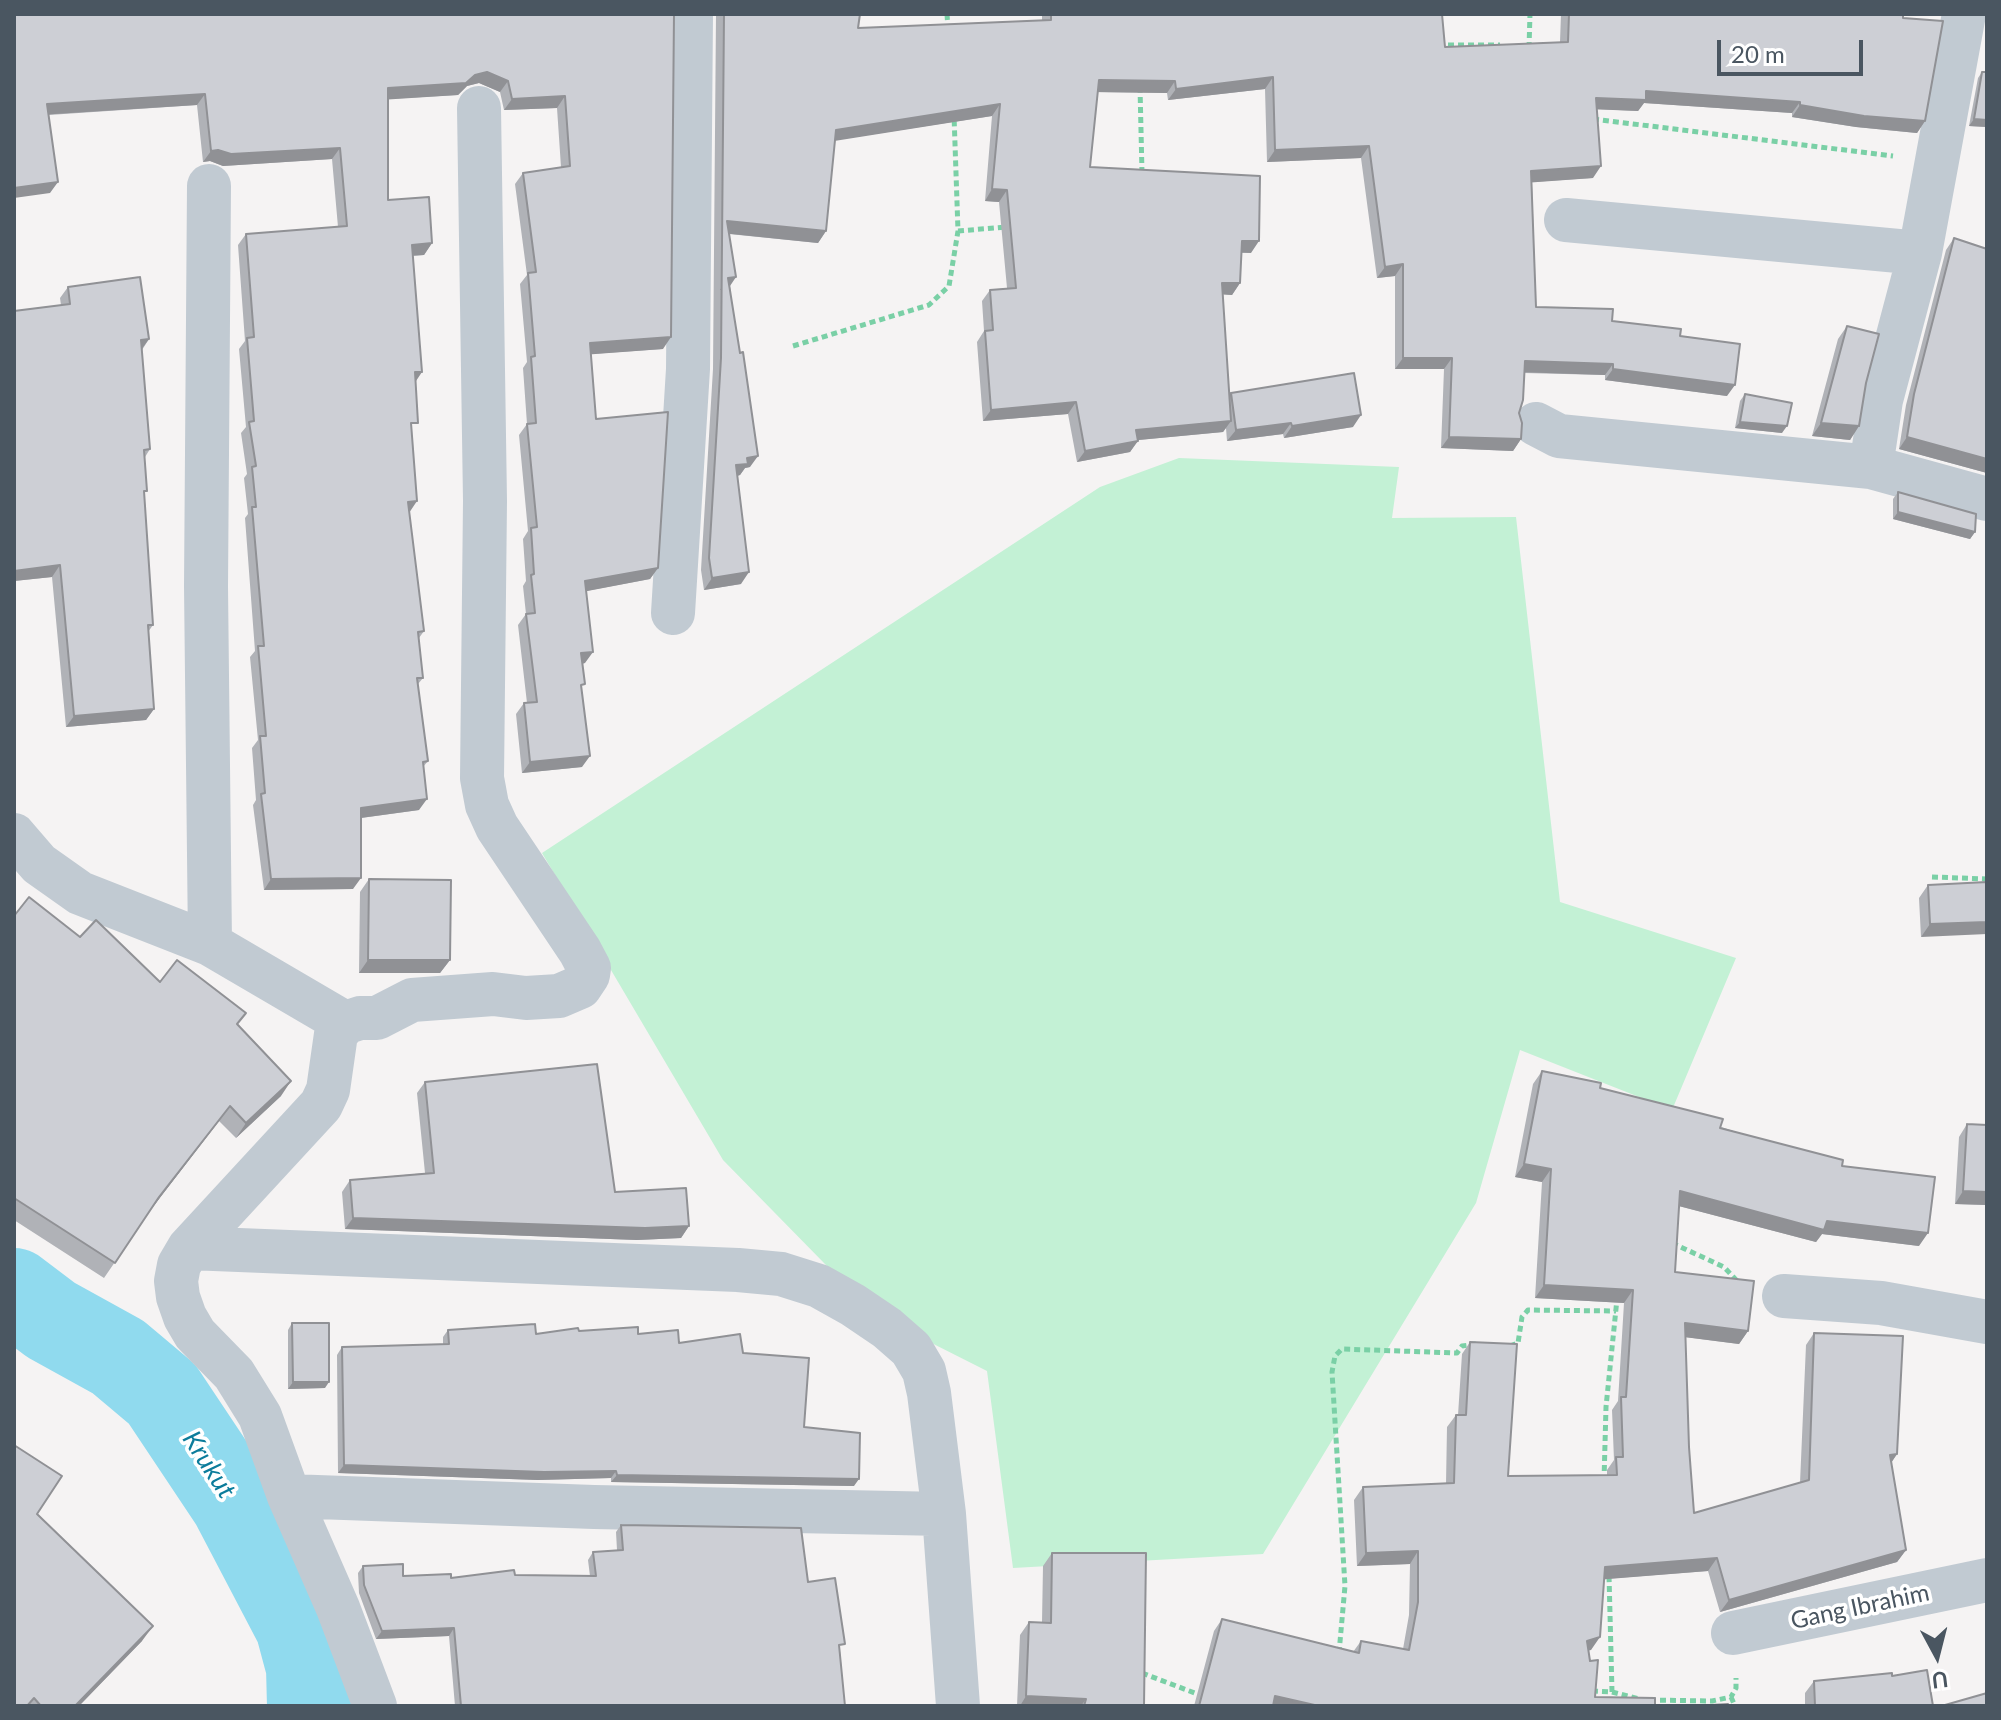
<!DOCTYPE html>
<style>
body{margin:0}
#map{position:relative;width:2001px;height:1720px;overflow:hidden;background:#f5f3f3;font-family:Lato,sans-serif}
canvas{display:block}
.frame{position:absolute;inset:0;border:16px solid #4a5661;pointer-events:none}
.north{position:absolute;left:1897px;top:1616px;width:80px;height:80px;-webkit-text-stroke:6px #fff;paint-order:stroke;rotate:173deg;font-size:22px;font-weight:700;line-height:32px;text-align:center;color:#4a5661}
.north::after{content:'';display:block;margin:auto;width:28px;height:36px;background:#4a5661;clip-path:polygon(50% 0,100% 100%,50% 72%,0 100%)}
.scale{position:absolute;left:1717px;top:40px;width:146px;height:36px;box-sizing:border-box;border:4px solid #4a5661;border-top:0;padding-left:10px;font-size:24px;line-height:28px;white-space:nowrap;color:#4a5661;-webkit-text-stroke:6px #fff;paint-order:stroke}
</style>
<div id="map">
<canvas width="2001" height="1720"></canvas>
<div class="frame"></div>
<div class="north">U</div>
<div class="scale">20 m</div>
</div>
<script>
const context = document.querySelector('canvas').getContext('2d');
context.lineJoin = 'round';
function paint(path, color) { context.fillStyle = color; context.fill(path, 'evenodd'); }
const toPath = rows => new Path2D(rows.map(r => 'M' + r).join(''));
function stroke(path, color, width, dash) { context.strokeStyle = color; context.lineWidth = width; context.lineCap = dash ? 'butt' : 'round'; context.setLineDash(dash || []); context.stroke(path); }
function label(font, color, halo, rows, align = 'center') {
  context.font = font + ' Lato,sans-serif'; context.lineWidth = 7; context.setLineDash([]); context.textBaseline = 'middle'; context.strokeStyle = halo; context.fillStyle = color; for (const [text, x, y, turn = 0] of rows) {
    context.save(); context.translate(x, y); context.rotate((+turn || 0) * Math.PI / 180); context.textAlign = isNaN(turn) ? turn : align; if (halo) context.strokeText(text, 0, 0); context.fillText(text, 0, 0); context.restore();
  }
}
paint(toPath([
 [1179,458,1399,467,1392,518,1516,517,1560,902,1736,958,1672,1110,1520,1050,1476,1203,1263,1554,1013,1568,987,1371,874,1314,723,1160,542,853,1100,487]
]), '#c3f1d5');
stroke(toPath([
 [14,1292,51,1320,118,1357,162,1394,234,1502,299,1626,310,1667,311,1706]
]), '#90daee', 88);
stroke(toPath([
 [947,14,948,29],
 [1438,45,1500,45],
 [1529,48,1530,14],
 [1140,87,1142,173],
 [1593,119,1893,156],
 [958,231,1006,227],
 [793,346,929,305,949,286,958,231,954,115],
 [1932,877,1987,879],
 [1986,1026,1987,1026],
 [1672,1243,1724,1267,1738,1282],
 [1510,1346,1518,1343,1522,1317,1528,1310,1616,1311],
 [1604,1481,1606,1407,1617,1299],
 [1339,1653,1345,1586,1332,1372,1335,1356,1342,1349,1457,1353,1462,1346,1476,1344],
 [1142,1673,1200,1695],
 [1592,1691,1612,1692,1609,1575],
 [1612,1692,1640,1699],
 [1731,1697,1735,1706],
 [1650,1700,1712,1701,1731,1697,1736,1688,1736,1678]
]), '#7ad0a6', 5, [6, 4]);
stroke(toPath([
 [209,186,206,586,210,944,345,1023],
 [1566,220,1920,253],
 [1536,424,1559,436,1871,467,1987,499],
 [1871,467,1881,400,1920,253,1964,14],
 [673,613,688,369,691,14],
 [14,835,39,864,80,893,210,944],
 [189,1248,738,1270,781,1274,819,1286,853,1305,887,1328,911,1349,924,1371,929,1393,944,1514,958,1706],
 [1784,1296,1881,1303,1987,1322],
 [289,1496,594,1507,944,1514],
 [1733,1633,1987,1580],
 [375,1706,338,1608,289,1496,260,1416,234,1374,195,1334,185,1317,178,1297,176,1281,179,1265,189,1248,321,1105,328,1090,336,1034,345,1023,360,1018,377,1018,412,1000,493,994,526,998,559,996,580,987,588,975,589,968,580,951,497,827,487,805,482,778,485,501,479,108]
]), '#c1cad2', 44);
paint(toPath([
 [14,14,674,14,663,349,591,354,596,419,658,568,650,579,586,591,585,663,582,664,582,767,522,773,516,714,524,703,527,703,518,625,526,614,523,586,526,581,523,539,528,531,519,435,527,424,523,368,527,362,520,284,527,275,515,184,523,173,561,167,557,108,504,110,500,92,479,83,467,86,458,95,388,99,388,200,432,243,424,255,413,256,415,381,411,432,409,513,424,631,419,638,423,678,418,684,428,761,423,767,419,810,361,818,353,889,264,890,253,805,256,800,252,748,258,740,250,657,255,651,245,518,248,514,244,478,247,474,241,433,246,427,239,349,245,341,238,245,246,234,338,227,332,159,223,166,210,161,203,162,197,105,49,115,50,193],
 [716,14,860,14,858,28,1042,20,1042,14,1442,14,1445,47,1560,42,1561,14,1903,14,1903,18,1925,121,1917,133,1856,127,1792,117,1792,113,1644,103,1638,111,1597,109,1593,178,1532,182,1536,307,1612,321,1680,336,1727,396,1605,380,1605,375,1524,373,1519,413,1521,439,1513,451,1441,448,1444,369,1395,369,1395,276,1377,278,1361,158,1267,162,1265,89,1168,100,1167,93,1098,92,1090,167,1251,253,1241,253,1240,283,1232,295,1223,294,1229,396,1231,393,1353,427,1284,438,1283,434,1227,441,1226,428,1223,432,1138,440,1130,452,1077,462,1068,414,983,421,977,342,984,331,982,301,990,290,1007,288,999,202,985,201,992,116,835,140,826,231,818,243,729,234,730,286,750,467,745,468,740,475,738,476,741,584,704,590,701,570,713,369],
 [1982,72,1987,127,1969,126,1978,78],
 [1954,238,1987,473,1899,449,1906,405,1946,250],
 [68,287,149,339,142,350,150,449,145,457,144,495,153,625,148,632,154,709,146,720,66,727,52,577,14,581,14,311,61,305,60,298],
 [1847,326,1866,383,1859,426,1850,440,1812,436,1838,339],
 [1745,394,1782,433,1735,428,1740,401],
 [1898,492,1975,532,1970,539,1893,519,1893,499],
 [369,879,450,960,440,973,359,973,360,892],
 [1987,882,1921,937,1919,898,1928,885],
 [14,916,80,937,238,1025,281,1096,236,1138,219,1121,152,1208,104,1278,14,1220],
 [1542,1071,1600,1088,1842,1166,1919,1246,1822,1234,1816,1242,1679,1206,1675,1272,1748,1331,1739,1344,1685,1337,1689,1447,1694,1513,1800,1483,1806,1345,1814,1333,1897,1454,1891,1463,1906,1550,1897,1562,1720,1612,1708,1571,1604,1579,1591,1650,1588,1650,1595,1697,1655,1706,1194,1706,1214,1631,1222,1619,1353,1652,1361,1641,1403,1649,1409,1615,1410,1564,1357,1566,1354,1500,1363,1487,1446,1484,1447,1427,1456,1415,1458,1415,1462,1354,1470,1342,1508,1476,1607,1475,1607,1470,1614,1460,1612,1410,1618,1401,1624,1303,1535,1298,1542,1182,1515,1177,1533,1084],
 [425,1082,615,1192,689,1226,681,1238,637,1240,345,1229,342,1192,350,1180,425,1173,417,1093],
 [1967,1124,1987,1125,1987,1205,1955,1204,1959,1137],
 [292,1323,325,1388,288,1389,288,1330],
 [448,1330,536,1334,579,1331,638,1334,679,1343,743,1353,854,1486,611,1482,611,1478,538,1480,338,1473,337,1355,342,1347,443,1344,443,1337],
 [37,1514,142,1641,79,1706,14,1706],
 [621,1525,808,1582,840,1651,845,1706,455,1706,449,1636,376,1639,359,1593,358,1573,363,1566,403,1576,451,1578,515,1575,590,1576,588,1560,593,1552,617,1550,616,1532],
 [1052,1553,1144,1706,1017,1706,1020,1635,1029,1622,1042,1622,1043,1566],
 [1892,1676,1933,1706,1805,1706,1805,1693,1814,1681]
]), '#b0b2b7');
paint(toPath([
 [487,72,508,81,500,92,479,83,467,86,458,95,380,100,388,88,475,75],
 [1273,77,1265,89,1168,100,1176,89],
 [1099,80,1175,81,1167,93,1091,92],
 [1646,91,1800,102,1792,113,1644,103,1638,111,1588,109,1596,98],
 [205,94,197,105,39,115,47,104],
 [565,96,557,108,504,110,512,99],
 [1000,104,992,116,828,142,836,130],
 [1800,105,1925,121,1917,133,1856,127,1792,117],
 [1974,119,1987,120,1987,127,1969,126],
 [1369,146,1361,158,1267,162,1275,150],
 [340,148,332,159,223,166,210,161,203,162,211,151,218,150],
 [1601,166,1593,178,1524,183,1531,171],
 [58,182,50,193,14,198,14,188],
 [992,189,1007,190,999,202,985,201],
 [727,221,826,231,818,243,722,233],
 [1242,241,1259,241,1251,253,1234,252],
 [432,243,424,255,404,256,412,245],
 [1403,264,1395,276,1377,278,1385,267],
 [736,277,728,289,720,290,728,278],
 [1222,283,1240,283,1232,295,1214,294],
 [671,337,663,349,582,355,590,343],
 [149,339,141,350,141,340],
 [1403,358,1452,358,1444,369,1395,369],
 [1525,361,1613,364,1605,375,1517,372],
 [1613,369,1735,385,1727,396,1605,380],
 [415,372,422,372,414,384],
 [1076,402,1068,414,983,421,991,410],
 [1361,415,1353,427,1284,438,1292,426],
 [1231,421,1223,432,1128,441,1136,430],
 [1740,422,1787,426,1782,433,1735,428],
 [1291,423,1283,434,1227,441,1236,430],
 [1821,423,1859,426,1850,440,1812,436],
 [1449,437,1521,439,1513,451,1441,448],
 [1907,437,1987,459,1987,473,1899,449],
 [1138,441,1130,452,1077,462,1085,451],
 [758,456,750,467,745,468,740,475,728,477,736,465,747,458],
 [417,501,409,513,408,502],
 [1898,512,1975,532,1970,539,1893,519],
 [60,565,52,577,14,581,14,571],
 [658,568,650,579,577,593,585,581],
 [749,572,741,584,704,590,712,578],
 [593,652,585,663,573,665,581,653],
 [154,709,146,720,66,727,74,716],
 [590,756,582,767,522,773,530,762],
 [427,799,419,810,353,819,361,808],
 [361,878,353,889,264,890,271,879],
 [1987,922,1987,934,1921,937,1930,924],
 [368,960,450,960,440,973,359,973],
 [291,1081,281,1096,236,1138,246,1123],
 [230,1106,219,1121,149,1212,159,1197],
 [1524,1164,1551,1169,1542,1182,1515,1177],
 [1680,1191,1928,1233,1919,1246,1822,1234,1816,1242,1671,1204],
 [1963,1191,1987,1192,1987,1205,1955,1204],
 [353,1218,689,1226,681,1238,637,1240,345,1229],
 [1544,1285,1633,1290,1624,1303,1535,1298],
 [1685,1323,1748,1331,1739,1344,1676,1336],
 [293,1382,329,1382,325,1388,288,1389],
 [1897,1454,1889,1466,1890,1455],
 [344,1465,616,1471,611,1478,538,1480,338,1473],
 [617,1475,859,1479,854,1486,611,1482],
 [1906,1550,1897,1562,1720,1612,1729,1600],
 [1418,1551,1410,1564,1357,1566,1366,1553],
 [1717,1558,1708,1571,1596,1580,1605,1567],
 [153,1626,142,1641,79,1706,75,1706],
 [454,1628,449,1636,376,1639,382,1631],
 [1600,1637,1591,1650,1578,1653,1587,1641],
 [1026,1696,1086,1699,1081,1706,1020,1706],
 [1275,1696,1319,1706,1268,1706]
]), '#909195');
const building = toPath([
 [14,14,674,14,671,337,590,343,596,419,668,412,658,568,585,581,593,652,581,653,585,684,581,685,590,756,530,762,524,703,537,702,526,614,535,613,531,575,534,574,531,528,537,527,527,424,536,423,531,357,535,356,528,273,536,272,523,173,570,166,565,96,512,99,508,81,487,72,475,75,466,83,388,88,388,200,429,197,432,243,412,245,422,372,415,372,418,423,411,423,417,501,408,502,424,631,418,632,423,678,417,678,428,761,423,762,427,799,361,808,361,878,271,879,261,794,265,793,260,736,266,736,258,646,264,646,252,507,256,507,252,467,256,466,249,422,254,421,247,338,254,337,246,234,347,226,340,148,231,154,218,150,211,151,205,94,47,104,58,182,14,188,14,14],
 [724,14,860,14,858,28,1051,20,1051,14,1442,14,1445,47,1568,42,1569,14,1903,14,1903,18,1943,21,1925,121,1864,116,1800,105,1800,102,1646,91,1646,100,1596,98,1601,166,1531,171,1536,307,1613,309,1612,321,1681,329,1680,336,1740,344,1735,385,1613,369,1613,364,1525,361,1523,400,1519,413,1522,423,1521,439,1449,437,1452,358,1403,358,1403,264,1385,267,1369,146,1275,150,1273,77,1176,89,1175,81,1099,80,1090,167,1260,176,1259,241,1242,241,1240,283,1222,283,1231,421,1136,430,1138,441,1085,451,1076,402,991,410,985,331,993,330,990,290,1016,288,1007,190,992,189,1000,104,836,130,826,231,727,221,736,277,728,278,740,353,743,352,758,456,747,458,748,464,736,465,749,572,712,578,709,558,721,358,724,14],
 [1982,72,1987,72,1987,120,1974,119,1982,72],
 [1954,238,1987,249,1987,459,1907,437,1914,394,1954,238],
 [140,277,149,339,141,340,150,449,144,450,147,491,144,491,153,625,148,625,154,709,74,716,60,565,14,571,14,311,70,304,68,287,140,277],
 [1847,326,1879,334,1866,383,1859,426,1821,423,1847,326],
 [1354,373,1361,415,1292,426,1291,423,1236,430,1231,393,1354,373],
 [1745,394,1792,403,1787,426,1740,422,1745,394],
 [1898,492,1976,514,1975,532,1898,512,1898,492],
 [369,879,451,880,450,960,368,960,369,879],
 [1987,882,1987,922,1930,924,1928,885,1987,882],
 [29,897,80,937,96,920,160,982,177,960,246,1013,237,1024,291,1081,246,1123,230,1106,159,1197,115,1263,14,1198,14,916,29,897],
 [597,1064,615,1192,686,1188,689,1226,645,1228,353,1218,350,1180,434,1173,425,1082,597,1064],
 [1542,1071,1601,1083,1600,1088,1723,1119,1720,1128,1843,1160,1842,1166,1935,1177,1928,1233,1827,1221,1824,1230,1680,1191,1675,1272,1754,1281,1748,1331,1685,1323,1689,1447,1694,1513,1809,1480,1814,1333,1903,1336,1897,1454,1890,1455,1906,1550,1729,1600,1717,1558,1605,1567,1600,1637,1587,1641,1590,1661,1598,1660,1595,1697,1655,1698,1655,1706,1319,1706,1275,1696,1273,1706,1199,1706,1222,1619,1359,1653,1361,1641,1409,1650,1418,1602,1418,1551,1366,1553,1363,1487,1454,1483,1456,1415,1466,1415,1470,1342,1517,1344,1508,1476,1617,1475,1616,1457,1623,1457,1621,1397,1626,1397,1633,1290,1544,1285,1551,1169,1524,1164,1542,1071],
 [1967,1124,1987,1125,1987,1192,1963,1191,1967,1124],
 [292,1323,329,1323,329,1382,293,1382,292,1323],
 [535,1324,536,1334,578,1328,579,1331,638,1327,638,1334,678,1330,679,1343,740,1334,743,1353,809,1358,804,1427,860,1433,859,1479,617,1475,616,1471,544,1472,344,1465,342,1347,449,1344,448,1330,535,1324],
 [14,1445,62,1476,37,1514,153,1626,75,1706,41,1706,34,1698,27,1706,14,1706,14,1445],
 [621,1525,801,1528,808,1582,835,1578,845,1644,839,1645,845,1706,461,1706,454,1628,382,1631,364,1585,363,1566,403,1564,403,1576,451,1574,451,1578,514,1570,515,1575,596,1576,593,1552,623,1550,621,1525],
 [1052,1553,1146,1553,1144,1706,1084,1706,1086,1699,1026,1696,1029,1622,1051,1623,1052,1553],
 [1927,1670,1933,1706,1815,1706,1814,1681,1892,1673,1892,1676,1927,1670],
 [1987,1693,1987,1706,1945,1706,1945,1705,1987,1693],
 [1728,1704,1728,1706,1694,1706,1728,1704]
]);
paint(building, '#cdcfd5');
stroke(building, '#909195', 2);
label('24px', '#4a5661', '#fff', [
 ["Gang Ibrahim",1860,1607,-12]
]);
label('italic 26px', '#0c7c9b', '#fff', [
 ["Krukut",209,1465,57]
]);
</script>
